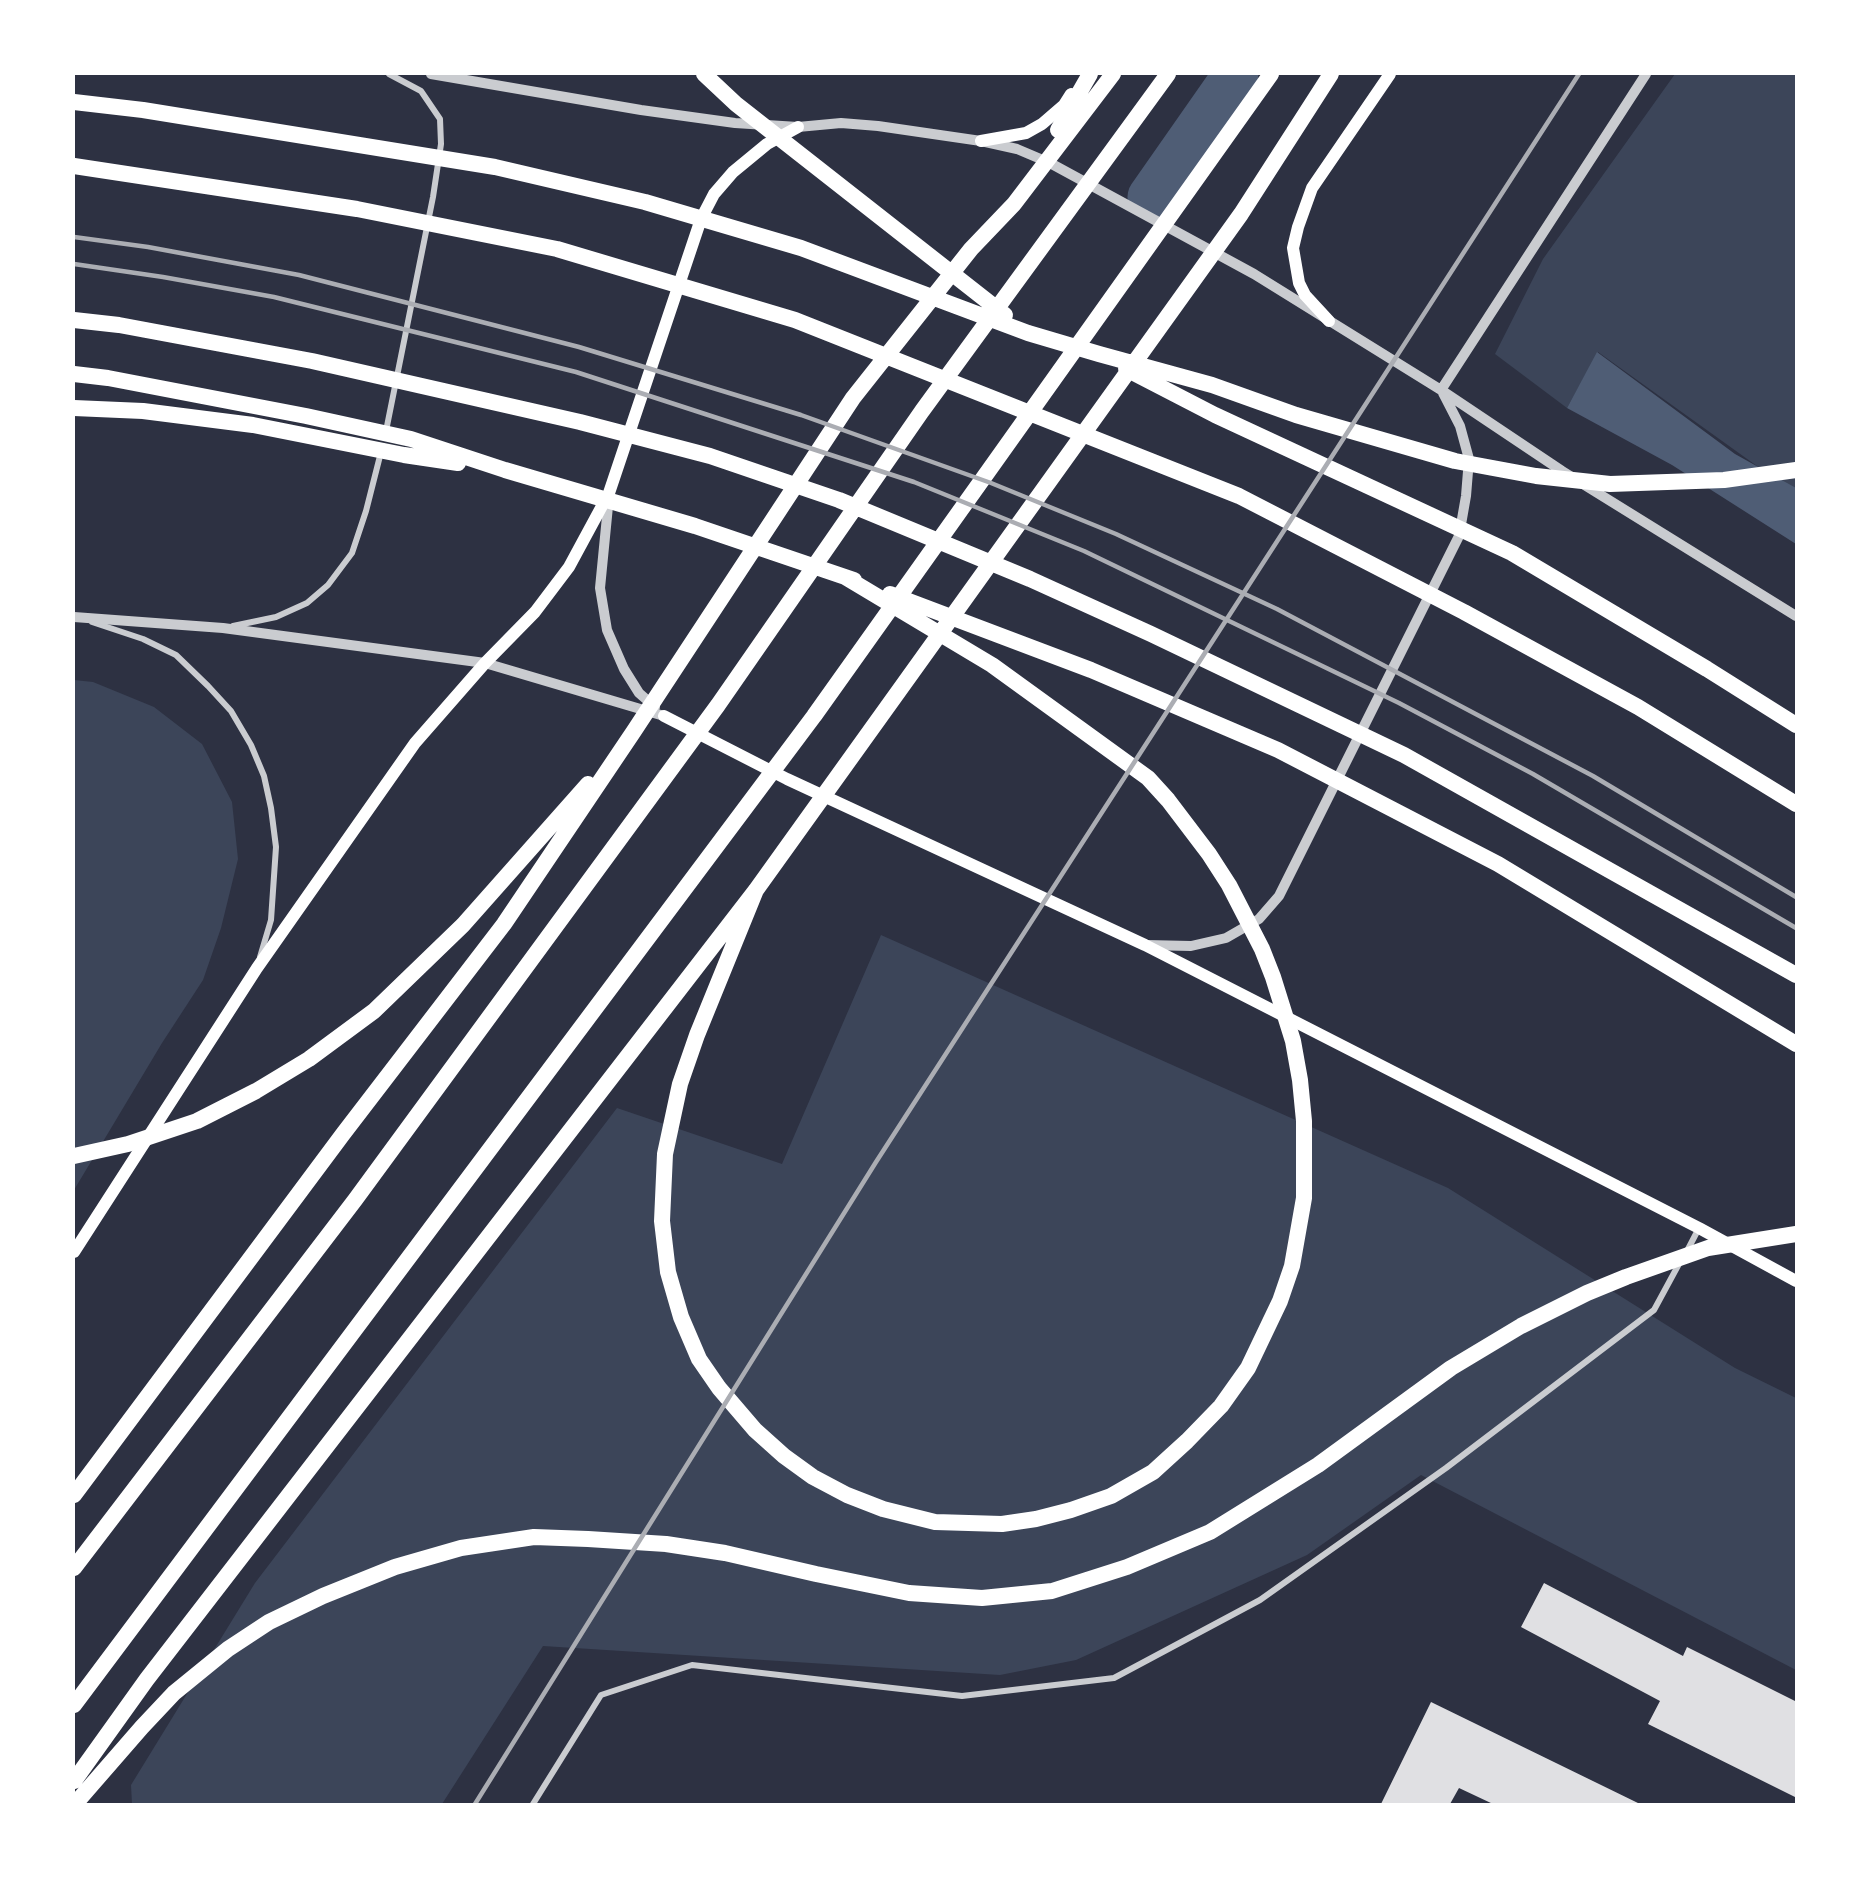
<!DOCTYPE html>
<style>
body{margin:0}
#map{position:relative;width:1870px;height:1878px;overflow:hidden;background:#2d3142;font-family:"DM Sans",sans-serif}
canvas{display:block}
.frame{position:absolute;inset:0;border:75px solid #fff;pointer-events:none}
</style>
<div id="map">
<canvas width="1870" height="1878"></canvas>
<div class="frame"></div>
</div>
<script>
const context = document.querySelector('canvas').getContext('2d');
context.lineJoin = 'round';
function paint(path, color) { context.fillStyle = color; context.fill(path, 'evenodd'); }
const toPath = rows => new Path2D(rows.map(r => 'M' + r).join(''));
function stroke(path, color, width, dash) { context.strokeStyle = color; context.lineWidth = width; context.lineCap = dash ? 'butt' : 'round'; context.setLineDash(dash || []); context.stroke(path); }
paint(toPath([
 [1675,74,1796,74,1796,494,1598,352,1567,408,1495,354,1543,259],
 [74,680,93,682,154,707,202,744,232,802,238,859,221,928,203,980,162,1043,74,1190],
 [881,935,1448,1188,1735,1368,1796,1398,1796,1670,1421,1475,1307,1555,1076,1660,1000,1675,543,1646,442,1804,132,1804,131,1785,255,1583,617,1108,782,1164]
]), '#3c4559');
paint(toPath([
 [1597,352,1735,454,1796,488,1796,544,1672,465,1567,408]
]), '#4f5d75');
stroke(toPath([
 [1150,197,1236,74]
]), '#4f5d75', 45);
paint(toPath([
 [1544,1583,1683,1656,1687,1647,1797,1702,1797,1798,1648,1724,1660,1701,1521,1627],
 [1431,1702,1640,1804,1493,1804,1459,1788,1450,1804,1381,1804]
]), '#e0e0e3');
stroke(toPath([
 [386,431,433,197,441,144,440,119,421,91,389,74],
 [92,622,143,639,176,655,208,686,231,711,251,745,264,776,271,808,276,847,271,920,260,957],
 [233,626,276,617,307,603,328,585,352,553,366,511,381,452],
 [1687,1251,1699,1228],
 [533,1804,601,1695,692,1665,962,1696,1114,1678,1260,1600,1446,1468,1654,1310,1680,1262]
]), '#caccd0', 6);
stroke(toPath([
 [431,74,641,110,735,123,798,127,841,123,878,126,981,141,1017,149,1050,163,1254,274,1441,390,1562,471,1796,616],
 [1441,390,1646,74],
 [609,496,600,588,607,630,624,669,639,693,655,707],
 [74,617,223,628,485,663,664,716],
 [1146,945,1191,946,1226,938,1259,919,1279,896,1459,536,1466,496,1469,459,1460,426,1443,393]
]), '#caccd0', 10);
stroke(toPath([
 [981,141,1026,133,1042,124,1064,105,1071,94],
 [1329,321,1305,295,1299,283,1293,248,1298,227,1312,188,1390,74],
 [664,716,787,779,1145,945,1699,1228,1796,1281],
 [74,1252,257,968,415,743,485,663,535,612,569,567,609,493,701,219,714,194,733,172,767,144,798,127]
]), '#fff', 12);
stroke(toPath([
 [704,74,736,104,1005,315],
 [74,102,143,110,495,167,645,202,801,248,1028,333,1099,354,1212,385,1296,415,1455,461,1536,476,1610,484,1724,480,1796,470],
 [1058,130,1090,74],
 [74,166,357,209,557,249,795,320,1239,496,1464,612,1638,707,1796,804],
 [74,320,119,325,312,361,580,422,710,456,839,500,1030,579,1151,634,1404,755,1796,975],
 [1126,369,1215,415,1512,553,1707,669,1796,725],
 [74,374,108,378,306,416,411,439,505,470,695,526,854,580],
 [74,408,143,411,253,425,404,455,458,463],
 [890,594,1091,670,1278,750,1498,864,1796,1044],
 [756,890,697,1035,680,1084,665,1154,662,1221,668,1272,681,1317,699,1359,719,1388,755,1430,784,1456,813,1477,847,1495,883,1509,935,1522,1002,1524,1036,1519,1071,1510,1111,1496,1153,1472,1187,1441,1221,1406,1248,1368,1280,1301,1292,1266,1304,1198,1304,1121,1300,1080,1293,1041,1273,977,1262,949,1229,885,1209,854,1168,800,1148,778,992,665,845,577],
 [74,1156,128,1144,197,1121,256,1091,309,1059,374,1011,463,925,588,784],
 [74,1495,343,1134,504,924,634,731,853,398,971,249,1014,204,1113,74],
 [74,1568,355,1200,718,705,922,411,1168,74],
 [74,1705,814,716,1271,74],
 [74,1781,147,1679,756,890,1241,214,1331,74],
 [75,1804,142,1727,174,1693,228,1649,269,1622,323,1596,395,1567,461,1548,534,1537,588,1539,666,1544,725,1553,816,1574,909,1593,982,1598,1052,1591,1127,1567,1210,1532,1318,1465,1451,1368,1521,1326,1587,1293,1626,1277,1708,1248,1796,1234]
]), '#fff', 16);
stroke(toPath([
 [74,237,148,247,299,275,579,347,801,415,991,483,1116,534,1277,609,1593,776,1796,897],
 [74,264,163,277,274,297,576,372,914,482,1084,551,1399,703,1533,774,1796,928],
 [475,1804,876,1162,1579,74]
]), '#abadb3', 4.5);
</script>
